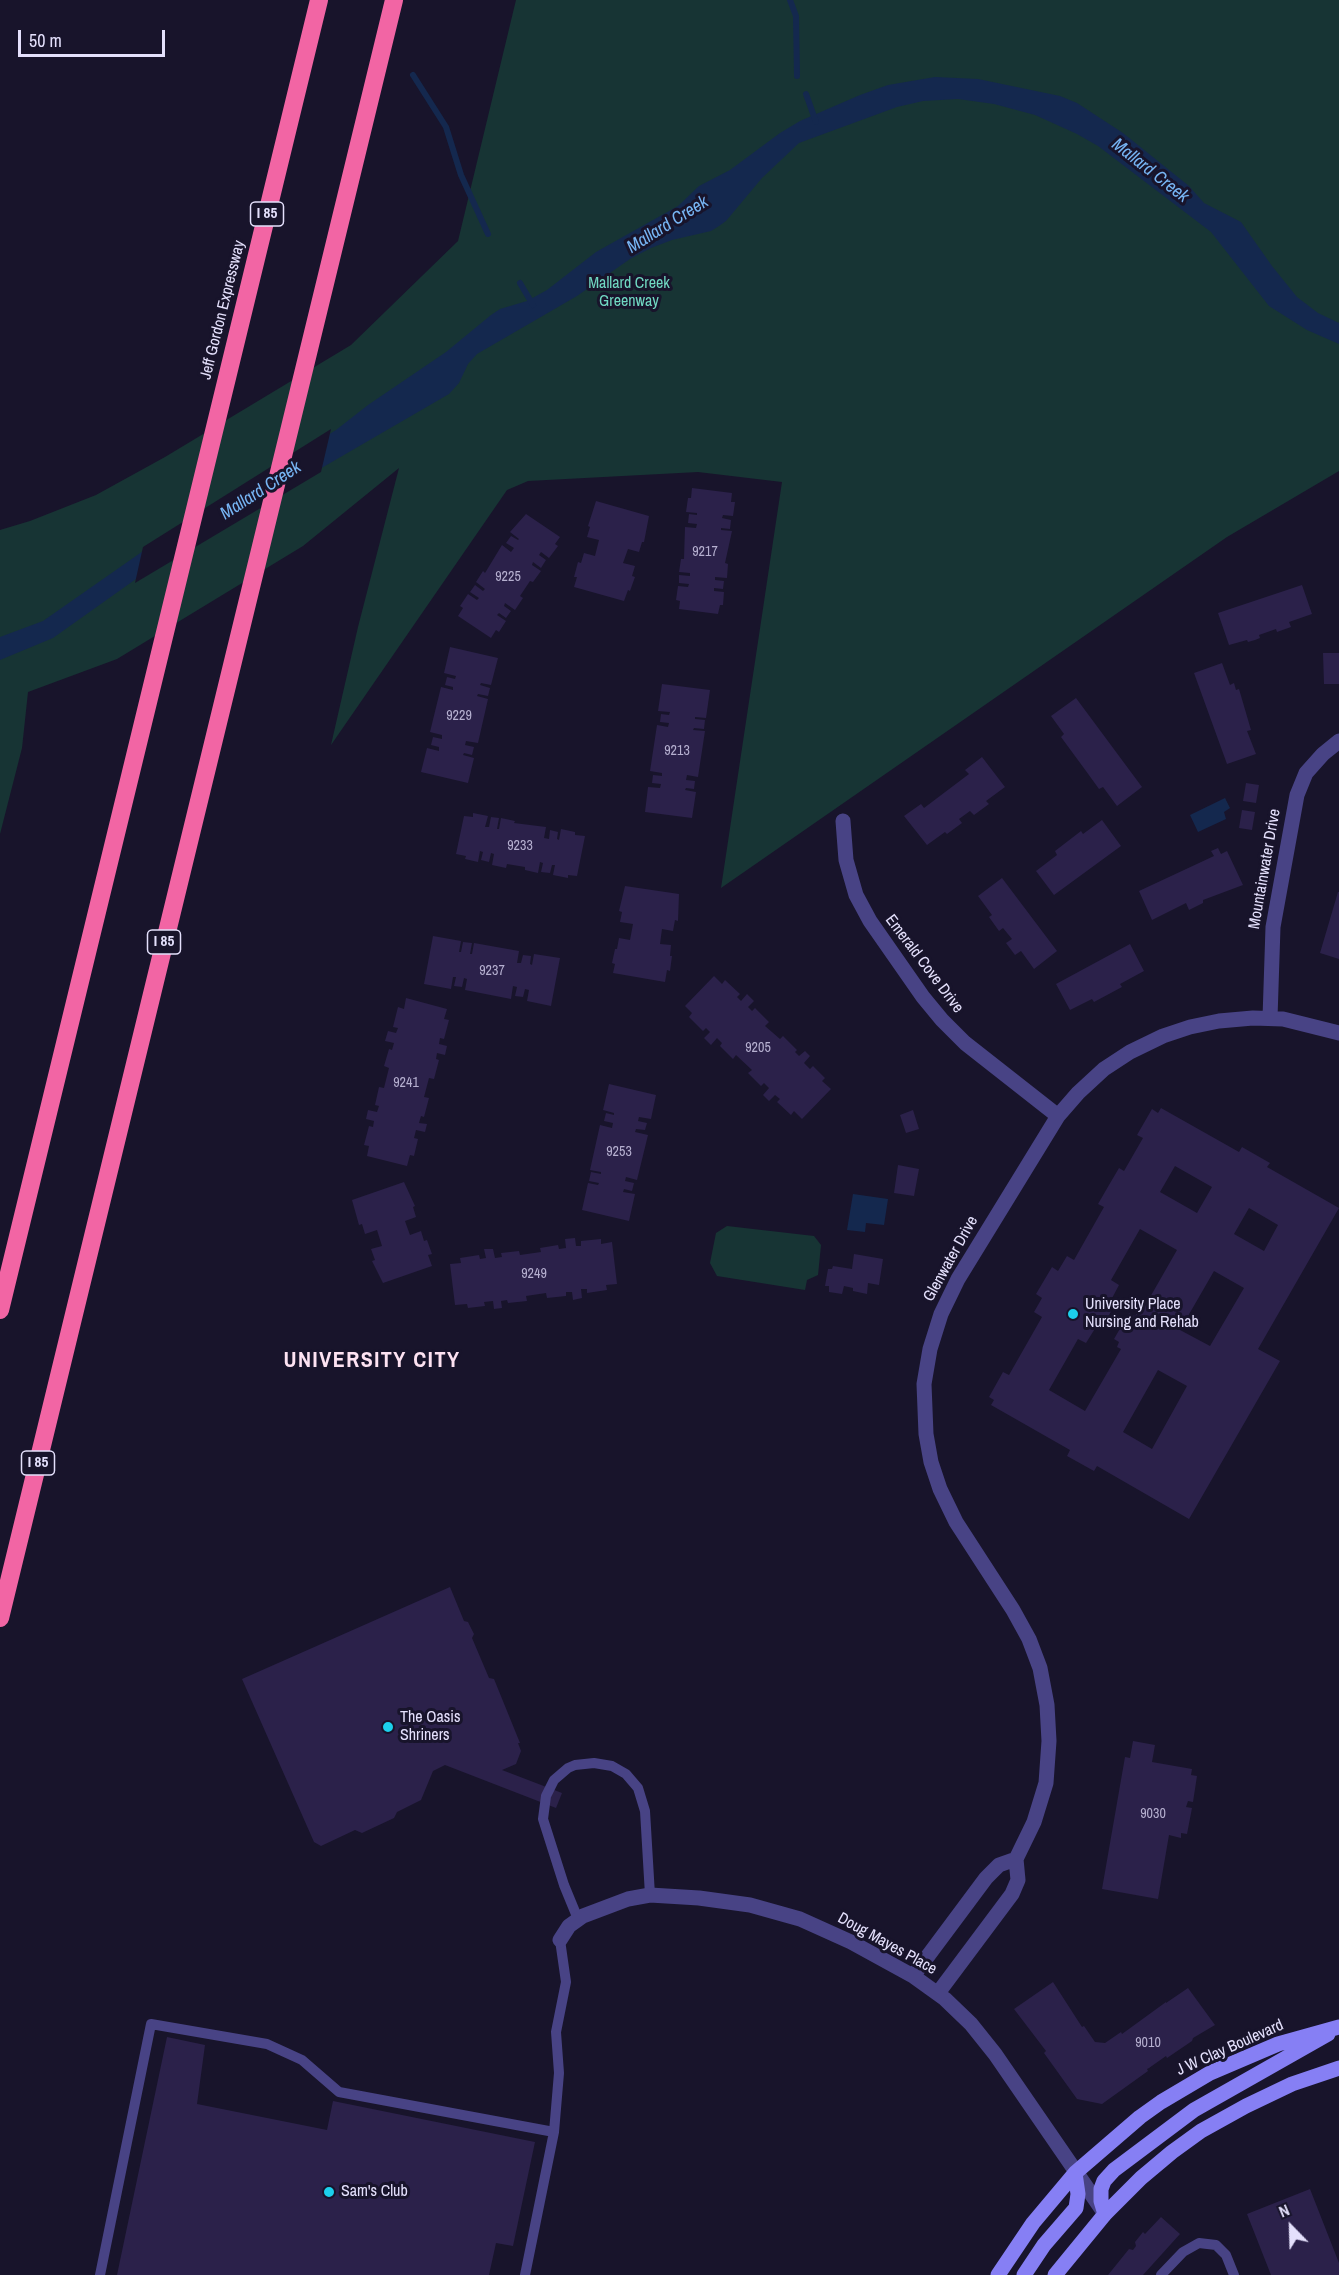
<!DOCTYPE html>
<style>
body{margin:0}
#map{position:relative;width:1339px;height:2275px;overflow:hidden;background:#18142b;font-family:"Archivo Narrow",sans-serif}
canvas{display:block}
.north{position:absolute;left:1261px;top:2197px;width:60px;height:60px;-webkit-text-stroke:4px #18142b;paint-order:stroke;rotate:337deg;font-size:16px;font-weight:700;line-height:24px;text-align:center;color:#e4e0fc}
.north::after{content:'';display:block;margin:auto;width:21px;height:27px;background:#e4e0fc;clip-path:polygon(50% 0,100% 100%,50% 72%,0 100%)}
.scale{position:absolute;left:18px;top:30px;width:147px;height:27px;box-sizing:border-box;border:3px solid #e4e0fc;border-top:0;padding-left:8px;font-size:18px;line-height:21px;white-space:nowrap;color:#e4e0fc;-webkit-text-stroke:4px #18142b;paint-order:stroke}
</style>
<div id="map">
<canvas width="1339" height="2275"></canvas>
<div class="north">N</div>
<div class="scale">50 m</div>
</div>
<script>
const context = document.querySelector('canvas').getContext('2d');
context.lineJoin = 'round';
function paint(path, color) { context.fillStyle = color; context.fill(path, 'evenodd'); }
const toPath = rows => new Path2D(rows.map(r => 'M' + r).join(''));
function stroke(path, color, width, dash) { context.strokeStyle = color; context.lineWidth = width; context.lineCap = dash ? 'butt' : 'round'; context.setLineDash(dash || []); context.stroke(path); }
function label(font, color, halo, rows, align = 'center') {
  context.font = font + ' "Archivo Narrow",sans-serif'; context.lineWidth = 6; context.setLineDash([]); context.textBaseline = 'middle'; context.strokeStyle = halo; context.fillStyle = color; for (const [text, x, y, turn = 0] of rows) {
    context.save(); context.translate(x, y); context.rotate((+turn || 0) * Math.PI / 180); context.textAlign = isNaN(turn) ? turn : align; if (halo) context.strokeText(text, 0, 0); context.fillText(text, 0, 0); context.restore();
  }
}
paint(toPath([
 [516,0,1339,0,1339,471,1227,537,721,888,782,482,698,472,528,481,507,490,331,745,358,627,399,468,303,546,117,659,28,692,22,748,0,834,0,530,30,521,96,495,165,457,351,345,458,241],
 [727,1226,814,1236,821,1245,818,1275,807,1280,805,1290,717,1276,710,1263,716,1233]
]), '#173434');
paint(toPath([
 [935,77,978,79,1060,96,1077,103,1123,133,1189,186,1204,203,1241,222,1272,266,1297,297,1318,313,1339,323,1339,344,1307,330,1269,306,1211,232,1098,146,1077,134,1035,115,994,104,958,99,923,101,897,107,799,143,762,178,726,221,719,226,711,231,672,240,651,248,630,259,577,296,477,354,468,364,459,383,449,394,306,477,136,579,53,638,0,660,0,637,43,621,146,549,336,430,368,405,446,352,491,315,500,309,527,301,547,290,596,252,678,206,699,186,730,170,780,133,800,121,860,95,888,85],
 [1225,798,1230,808,1224,812,1226,819,1198,832,1190,815],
 [853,1194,888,1199,884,1225,866,1223,865,1232,847,1230]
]), '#14284e');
paint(toPath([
 [331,429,321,472,135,583,143,547]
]), '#18142b');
stroke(toPath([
 [790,0,796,16,797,76],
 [413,75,446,127,461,175,488,234],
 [806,94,816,122],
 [520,283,533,305]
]), '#14284e', 6);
paint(toPath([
 [692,488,732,493,731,502,735,502,733,516,723,515,722,518,731,520,730,529,721,528,721,530,732,531,725,563,728,564,727,578,715,577,715,580,724,581,723,589,714,588,714,591,724,592,723,605,720,605,718,614,679,609,680,601,676,600,678,586,688,587,689,584,679,583,679,575,690,576,690,573,679,572,681,559,684,559,685,527,696,528,697,524,688,523,689,514,697,515,697,513,686,512,688,498,691,498],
 [596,501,649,516,644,542,642,542,639,552,628,549,623,563,635,566,632,576,635,577,630,591,628,590,624,601,574,587,577,577,574,577,578,562,581,563,584,553,595,556,599,540,587,537,590,527,588,526],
 [526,514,560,537,555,544,558,546,549,558,541,552,539,555,546,560,541,568,533,562,532,565,541,571,533,582,530,581,520,596,523,598,515,610,505,603,504,606,511,611,506,618,499,613,497,615,506,621,499,632,496,630,491,638,458,616,463,608,460,606,468,594,477,600,479,598,470,592,475,585,483,591,485,589,476,582,483,571,485,573,502,545,511,552,514,548,506,543,511,536,518,540,519,539,510,532],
 [1302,585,1312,614,1289,622,1291,627,1277,632,1276,629,1259,635,1260,638,1255,640,1248,642,1247,640,1229,645,1218,613],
 [450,647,498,658,491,685,481,683,480,685,490,688,488,696,478,694,477,696,488,699,478,743,466,741,465,745,474,747,472,755,464,753,463,755,474,758,468,783,421,772,427,748,439,751,439,747,431,745,433,737,442,739,442,735,430,732,441,687,453,690,453,687,445,685,447,677,455,679,456,676,444,673],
 [1323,653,1339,653,1339,684,1324,684],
 [1222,663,1230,685,1234,683,1236,690,1239,689,1251,730,1247,731,1256,754,1227,764,1194,673],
 [662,684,710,690,706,718,695,717,695,719,705,720,704,729,694,728,693,730,705,731,698,777,687,775,686,780,695,781,694,789,686,788,685,790,696,792,692,818,645,812,648,787,660,788,661,784,652,783,653,775,662,776,662,773,650,771,657,725,668,727,669,723,660,722,661,714,669,715,670,712,658,711],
 [1076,698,1142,787,1117,806,1103,787,1099,789,1086,771,1061,737,1064,734,1051,716],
 [982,757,1005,787,986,801,989,804,974,815,970,811,959,819,962,823,947,834,945,832,927,845,904,816,921,804,924,808,969,774,965,770],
 [1246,783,1259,785,1256,803,1243,801],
 [1242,810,1255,812,1252,830,1239,828],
 [473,813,488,816,485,827,489,827,491,817,499,818,497,829,499,829,501,818,515,821,514,823,546,827,544,838,549,839,550,830,558,832,557,839,559,840,561,829,575,832,575,835,585,836,577,876,568,875,568,878,553,875,555,865,552,865,550,873,541,872,543,863,540,862,538,873,525,870,525,867,507,864,506,868,492,865,494,854,491,853,489,862,481,860,483,852,480,851,478,862,465,859,466,856,456,854,464,816,473,817],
 [1102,820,1121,846,1054,895,1036,871,1057,855,1055,851,1081,831,1083,834],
 [1218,848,1221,854,1227,851,1243,885,1203,900,1203,903,1189,910,1186,903,1152,920,1139,891,1214,856,1211,851],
 [1002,878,1057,951,1034,969,1021,951,1015,955,1006,943,1012,939,1003,928,999,931,989,917,992,915,978,896],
 [625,886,679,894,678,921,675,920,673,931,662,929,660,944,671,945,670,956,672,956,670,971,667,970,665,982,613,973,615,964,612,963,615,949,617,949,619,938,630,940,633,924,620,922,622,912,619,911],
 [1338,892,1339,892,1339,959,1320,953],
 [433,936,461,941,459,952,461,952,463,942,472,943,470,954,472,954,474,943,519,951,517,963,521,963,523,955,531,956,530,964,532,965,534,954,560,958,551,1006,527,1001,529,990,525,989,523,997,515,996,517,987,513,986,511,999,465,990,467,979,464,978,462,987,454,986,456,977,453,977,451,989,424,984],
 [1130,944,1144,971,1120,984,1122,987,1094,1002,1092,999,1070,1010,1056,984],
 [714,976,722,984,725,980,740,994,737,997,741,1001,747,994,754,1001,748,1007,752,1011,755,1008,769,1022,765,1026,780,1039,783,1036,797,1050,795,1052,799,1056,805,1051,810,1056,804,1063,810,1069,813,1066,825,1078,822,1081,831,1089,802,1119,794,1111,791,1115,777,1102,780,1099,775,1095,769,1101,763,1095,769,1088,764,1083,761,1086,748,1073,752,1070,736,1055,733,1059,720,1046,722,1043,717,1038,711,1045,704,1038,710,1032,706,1028,703,1031,689,1017,692,1013,685,1006],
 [406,998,447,1009,444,1019,449,1020,444,1039,440,1038,439,1044,447,1046,445,1055,437,1053,436,1059,439,1060,434,1079,429,1078,424,1097,429,1098,424,1117,421,1116,419,1123,427,1124,425,1132,416,1130,414,1138,418,1139,414,1156,410,1155,407,1166,367,1156,369,1146,364,1145,369,1126,373,1127,374,1121,366,1119,368,1110,377,1112,379,1106,375,1105,379,1087,384,1088,389,1068,384,1066,389,1049,392,1050,394,1043,385,1041,388,1031,396,1033,398,1028,393,1027,398,1007,404,1009],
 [609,1084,656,1095,651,1119,639,1117,638,1121,647,1123,645,1130,636,1129,635,1132,648,1135,637,1180,626,1177,625,1181,634,1183,632,1191,624,1189,623,1192,635,1194,629,1221,582,1210,588,1183,598,1185,599,1183,589,1181,591,1172,601,1174,601,1172,590,1170,600,1125,612,1128,613,1123,604,1121,606,1113,614,1115,614,1113,603,1110],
 [1161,1108,1239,1152,1242,1147,1270,1163,1267,1167,1339,1208,1258,1349,1280,1361,1189,1519,1097,1466,1094,1471,1067,1456,1070,1450,991,1405,994,1400,989,1397,1003,1372,1009,1375,1042,1317,1034,1312,1042,1298,1036,1294,1052,1267,1058,1271,1067,1256,1074,1260,1104,1207,1098,1204,1109,1185,1119,1168,1124,1171,1143,1138,1137,1135,1152,1109,1158,1113],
 [1175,1166,1212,1187,1197,1213,1160,1192],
 [1249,1208,1278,1225,1264,1251,1234,1234],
 [1140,1229,1177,1250,1141,1313,1138,1311,1135,1316,1129,1313,1114,1339,1119,1342,1117,1347,1121,1349,1085,1411,1049,1390,1078,1339,1086,1343,1096,1327,1101,1330,1115,1304,1110,1302,1119,1285,1111,1280],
 [1214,1271,1244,1288,1210,1346,1180,1330],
 [1158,1370,1187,1386,1152,1449,1123,1432],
 [913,1110,919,1129,906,1133,900,1115],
 [898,1165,919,1169,914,1196,894,1193],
 [404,1182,415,1206,413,1207,416,1217,405,1221,406,1224,410,1235,421,1231,424,1241,427,1240,432,1254,428,1255,432,1266,383,1283,372,1261,375,1260,371,1249,382,1246,377,1230,365,1234,362,1224,359,1225,352,1200],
 [575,1238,576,1246,581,1246,581,1241,601,1239,601,1244,612,1242,617,1284,606,1285,607,1290,587,1293,587,1289,581,1289,582,1298,573,1300,572,1292,566,1292,566,1296,547,1298,546,1293,526,1296,527,1301,508,1303,507,1300,501,1301,502,1308,494,1309,493,1301,484,1302,485,1306,468,1308,467,1304,455,1305,450,1264,461,1263,460,1258,479,1255,480,1259,486,1258,484,1249,493,1249,495,1258,502,1257,501,1253,519,1251,520,1255,541,1252,540,1248,558,1245,559,1249,566,1248,565,1239],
 [854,1254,883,1259,879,1285,868,1283,867,1294,853,1291,853,1288,844,1286,842,1294,829,1292,829,1286,825,1286,828,1269,832,1269,833,1266,852,1269],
 [450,1587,464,1621,468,1622,474,1634,472,1638,489,1678,494,1679,520,1743,518,1743,521,1751,516,1764,502,1770,562,1793,556,1808,445,1765,433,1771,421,1800,397,1812,394,1818,362,1833,355,1830,321,1846,314,1842,242,1679],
 [1133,1741,1155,1745,1152,1762,1192,1769,1191,1775,1197,1776,1193,1802,1188,1801,1186,1807,1192,1808,1187,1834,1181,1833,1181,1838,1169,1835,1158,1899,1102,1889,1125,1757,1130,1758],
 [1053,1982,1082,2027,1084,2026,1095,2042,1105,2043,1121,2032,1122,2034,1166,2002,1166,2003,1188,1988,1215,2025,1193,2038,1192,2041,1167,2058,1166,2056,1149,2068,1147,2069,1148,2071,1102,2104,1077,2099,1044,2053,1046,2051,1014,2009],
 [167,2037,205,2045,197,2104,327,2130,333,2101,535,2142,513,2246,496,2243,489,2275,117,2275],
 [1310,2189,1339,2263,1339,2275,1271,2275,1247,2214],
 [1161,2217,1180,2234,1143,2275,1108,2275,1129,2249,1133,2250,1136,2246,1135,2242,1143,2232,1145,2234]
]), '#2b214a');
stroke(toPath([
 [578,1919,564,1885,543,1819,546,1796,554,1780,568,1768,575,1765,594,1763,612,1766,626,1774,638,1788,645,1811,650,1895],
 [100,2275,151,2024,267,2044,302,2060,339,2092,554,2132],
 [525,2275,554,2132,559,2073,556,2032,566,1982,560,1940],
 [1161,2275,1183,2252,1199,2243,1216,2245,1226,2255,1234,2275]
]), '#484385', 10);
stroke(toPath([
 [843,821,846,860,856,895,870,921,923,997,942,1020,965,1043,1058,1116],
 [1270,1018,1273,927,1297,795,1306,773,1323,754,1339,741],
 [1016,1859,1034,1822,1046,1783,1049,1741,1047,1705,1040,1668,1029,1639,1013,1610,956,1522,940,1489,931,1462,926,1434,924,1384,930,1349,941,1314,958,1279,1058,1116,1078,1093,1104,1069,1130,1052,1163,1036,1190,1027,1219,1021,1253,1018,1283,1019,1339,1033],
 [560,1940,569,1926,583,1916,628,1899,650,1895,699,1898,750,1905,800,1919,851,1942,913,1976,945,1999,971,2024,995,2054,1105,2214],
 [913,1976,986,1878,999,1865,1016,1859,1018,1880,1012,1894,938,1993]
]), '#484385', 15);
stroke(toPath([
 [1105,2214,1101,2201,1101,2189,1104,2181,1114,2170,1194,2110,1328,2034],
 [998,2275,1033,2223,1075,2173,1140,2117,1161,2102,1210,2073,1278,2044,1339,2027],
 [1024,2275,1044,2245,1076,2208,1078,2194,1075,2173],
 [1055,2275,1105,2214,1141,2178,1172,2152,1201,2131,1246,2106,1292,2084,1339,2068]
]), '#867ff4', 15);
stroke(toPath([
 [0,1310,319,0],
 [0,1618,394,0]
]), '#f265a4', 18);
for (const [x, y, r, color] of [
 [1073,1314,6,"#1cd0ec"],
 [388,1727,6,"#1cd0ec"],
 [329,2192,6,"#1cd0ec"]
]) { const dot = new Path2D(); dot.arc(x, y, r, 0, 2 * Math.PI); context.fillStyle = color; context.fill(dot); stroke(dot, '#18142b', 2); }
label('14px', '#b6b0d0', null, [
 ["9217",705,552],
 ["9225",508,577],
 ["9229",459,716],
 ["9213",677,751],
 ["9233",520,846],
 ["9237",492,971],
 ["9205",758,1048],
 ["9241",406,1083],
 ["9253",619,1152],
 ["9249",534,1274],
 ["9030",1153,1814],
 ["9010",1148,2043]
]);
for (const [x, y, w] of [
 [267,214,33],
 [164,942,33],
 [38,1463,33]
]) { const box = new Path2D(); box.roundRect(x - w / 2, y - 12, w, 24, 4.5); context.fillStyle = '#18142b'; context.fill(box); stroke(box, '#e4e0fc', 1.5); }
label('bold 15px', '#e4e0fc', null, [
 ["I 85",267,214],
 ["I 85",164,942],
 ["I 85",38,1463]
]);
label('16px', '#70d8c2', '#18142b', [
 ["Mallard Creek",629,284],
 ["Greenway",629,302]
]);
label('16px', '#e4e0fc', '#18142b', [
 ["Jeff Gordon Expressway",223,310,-76],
 ["Mountainwater Drive",1265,869,-80],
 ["Emerald Cove Drive",924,964,53],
 ["Glenwater Drive",951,1259,-61],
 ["Doug Mayes Place",887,1944,29],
 ["J W Clay Boulevard",1230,2048,-24]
]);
label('16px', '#e4e0fc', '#18142b', [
 ["University Place",1085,1305],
 ["Nursing and Rehab",1085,1323],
 ["The Oasis",400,1718],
 ["Shriners",400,1736],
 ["Sam's Club",341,2192]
], 'left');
label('italic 18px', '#77b5f4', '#18142b', [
 ["Mallard Creek",1150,171,38],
 ["Mallard Creek",668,225,-32],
 ["Mallard Creek",261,491,-33]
]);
context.letterSpacing = '1.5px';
label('bold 22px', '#fde2f2', '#18142b', [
 ["UNIVERSITY CITY",372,1361]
]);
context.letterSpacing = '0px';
</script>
